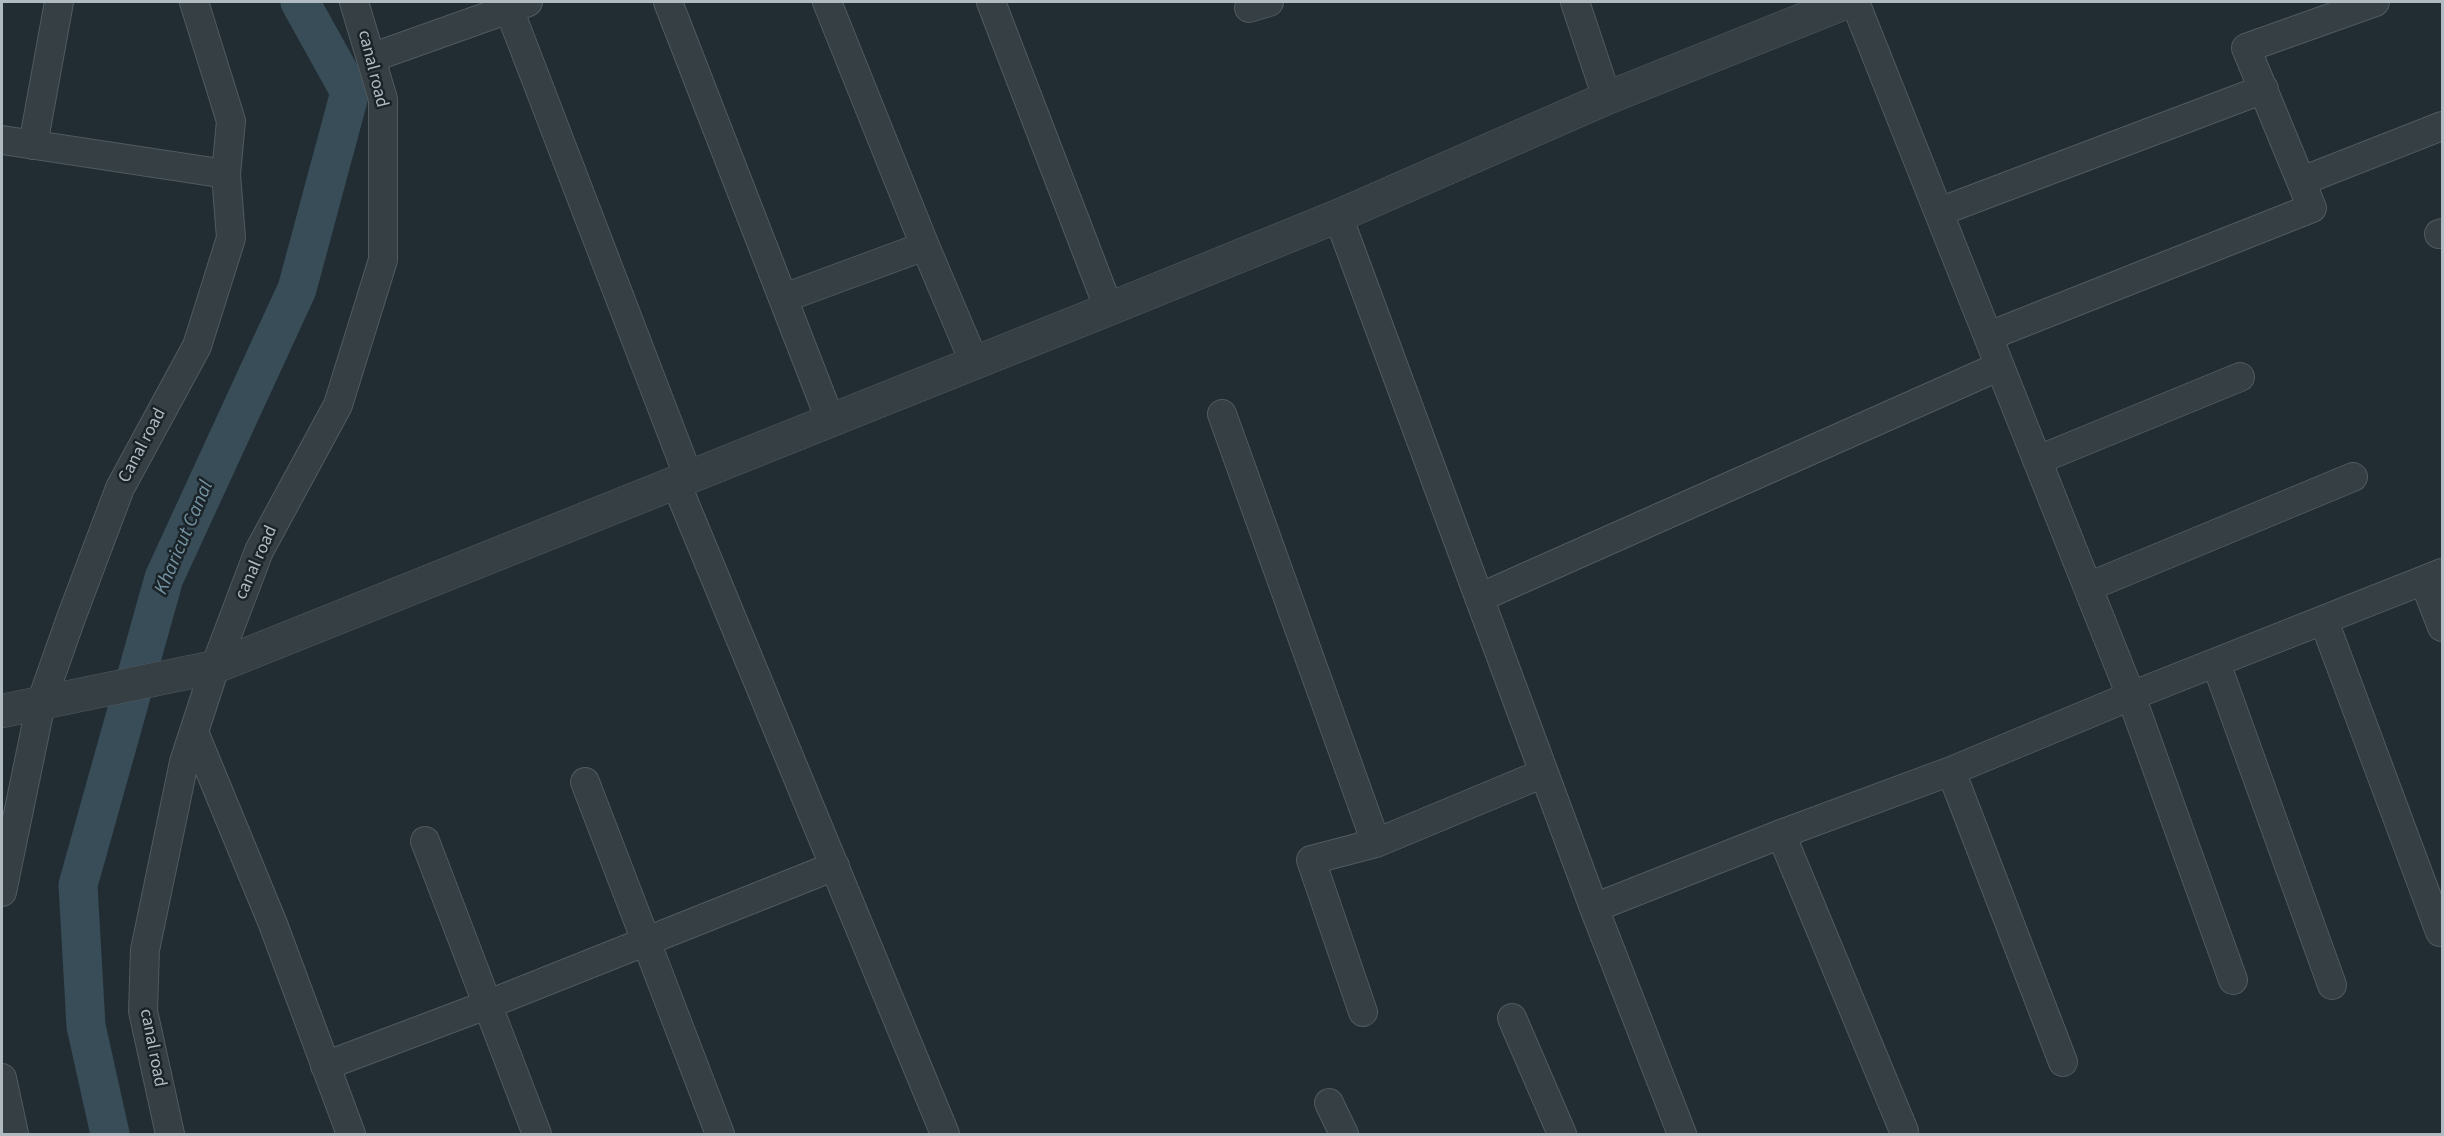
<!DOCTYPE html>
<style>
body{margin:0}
#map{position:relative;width:2444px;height:1136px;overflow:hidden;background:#222d33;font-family:"Source Sans 3",sans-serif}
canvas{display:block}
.frame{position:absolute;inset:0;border:3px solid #afbac1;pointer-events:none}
</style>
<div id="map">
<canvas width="2444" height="1136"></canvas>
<div class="frame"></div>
</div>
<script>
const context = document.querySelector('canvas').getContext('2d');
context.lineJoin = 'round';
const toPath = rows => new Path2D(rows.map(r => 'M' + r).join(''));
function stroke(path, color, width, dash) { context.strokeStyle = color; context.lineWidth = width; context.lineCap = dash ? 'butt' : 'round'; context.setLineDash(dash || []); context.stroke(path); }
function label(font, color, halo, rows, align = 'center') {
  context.font = font + ' "Source Sans 3",sans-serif'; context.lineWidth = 5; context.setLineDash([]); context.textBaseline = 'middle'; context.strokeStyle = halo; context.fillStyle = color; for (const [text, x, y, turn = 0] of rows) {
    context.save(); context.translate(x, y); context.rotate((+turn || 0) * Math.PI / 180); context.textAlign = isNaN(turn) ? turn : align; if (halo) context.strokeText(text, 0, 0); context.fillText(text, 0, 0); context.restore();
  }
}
stroke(toPath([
 [110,1134,86,1026,78,885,164,578,297,289,350,92,300,2]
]), '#384d58', 39);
const minor = toPath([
 [668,2,831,422],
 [827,2,925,246,975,364],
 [991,2,1109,309],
 [1575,2,1607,98],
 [1855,2,2131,696,2233,980],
 [1249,8,1269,2],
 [509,9,689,478],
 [371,58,528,2],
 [2,140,226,174],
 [33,145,59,2],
 [2302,181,2442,126],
 [1939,212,2264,89],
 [1338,216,1594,908,1682,1134],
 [2439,234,2442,233],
 [784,298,925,246],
 [1989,336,2312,208,2246,48,2375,2],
 [1222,414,1376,843],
 [2038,460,2240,377],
 [676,483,945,1134],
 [2424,581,2442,627],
 [2088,587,2353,477],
 [1479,598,2000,366],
 [2324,621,2440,932],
 [2216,663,2332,985],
 [194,732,273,924,351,1134],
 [1951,771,2063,1062],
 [585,782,720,1134],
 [1781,834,1904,1131],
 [425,841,537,1134],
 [2,892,41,703,71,618,120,488,197,346,231,238,226,174,231,121,194,2],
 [1594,908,1781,834,1951,771,2131,696,2442,573],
 [1363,1012,1311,860,1376,843,1544,773],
 [1512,1018,1562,1134],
 [325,1066,489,1004,835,866],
 [2,1078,14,1134],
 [1329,1103,1344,1134],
 [170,1134,143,1011,145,950,184,762,215,667,259,551,338,405,383,260,383,99,354,2]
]);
const tertiary = toPath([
 [2,711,215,667,1109,309,1338,216,1607,98,1847,2]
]);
stroke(minor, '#505a5f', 30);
stroke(tertiary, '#505a5f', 34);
stroke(minor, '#353f44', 28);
stroke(tertiary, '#353f44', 33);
label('18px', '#afbac1', '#1b2429', [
 ["canal road",372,69,76],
 ["Canal road",143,446,-62],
 ["canal road",257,563,-66],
 ["canal road",152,1048,79]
]);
label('italic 20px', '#7492a1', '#1b2429', [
 ["Kharicut Canal",185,538,-67]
]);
</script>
